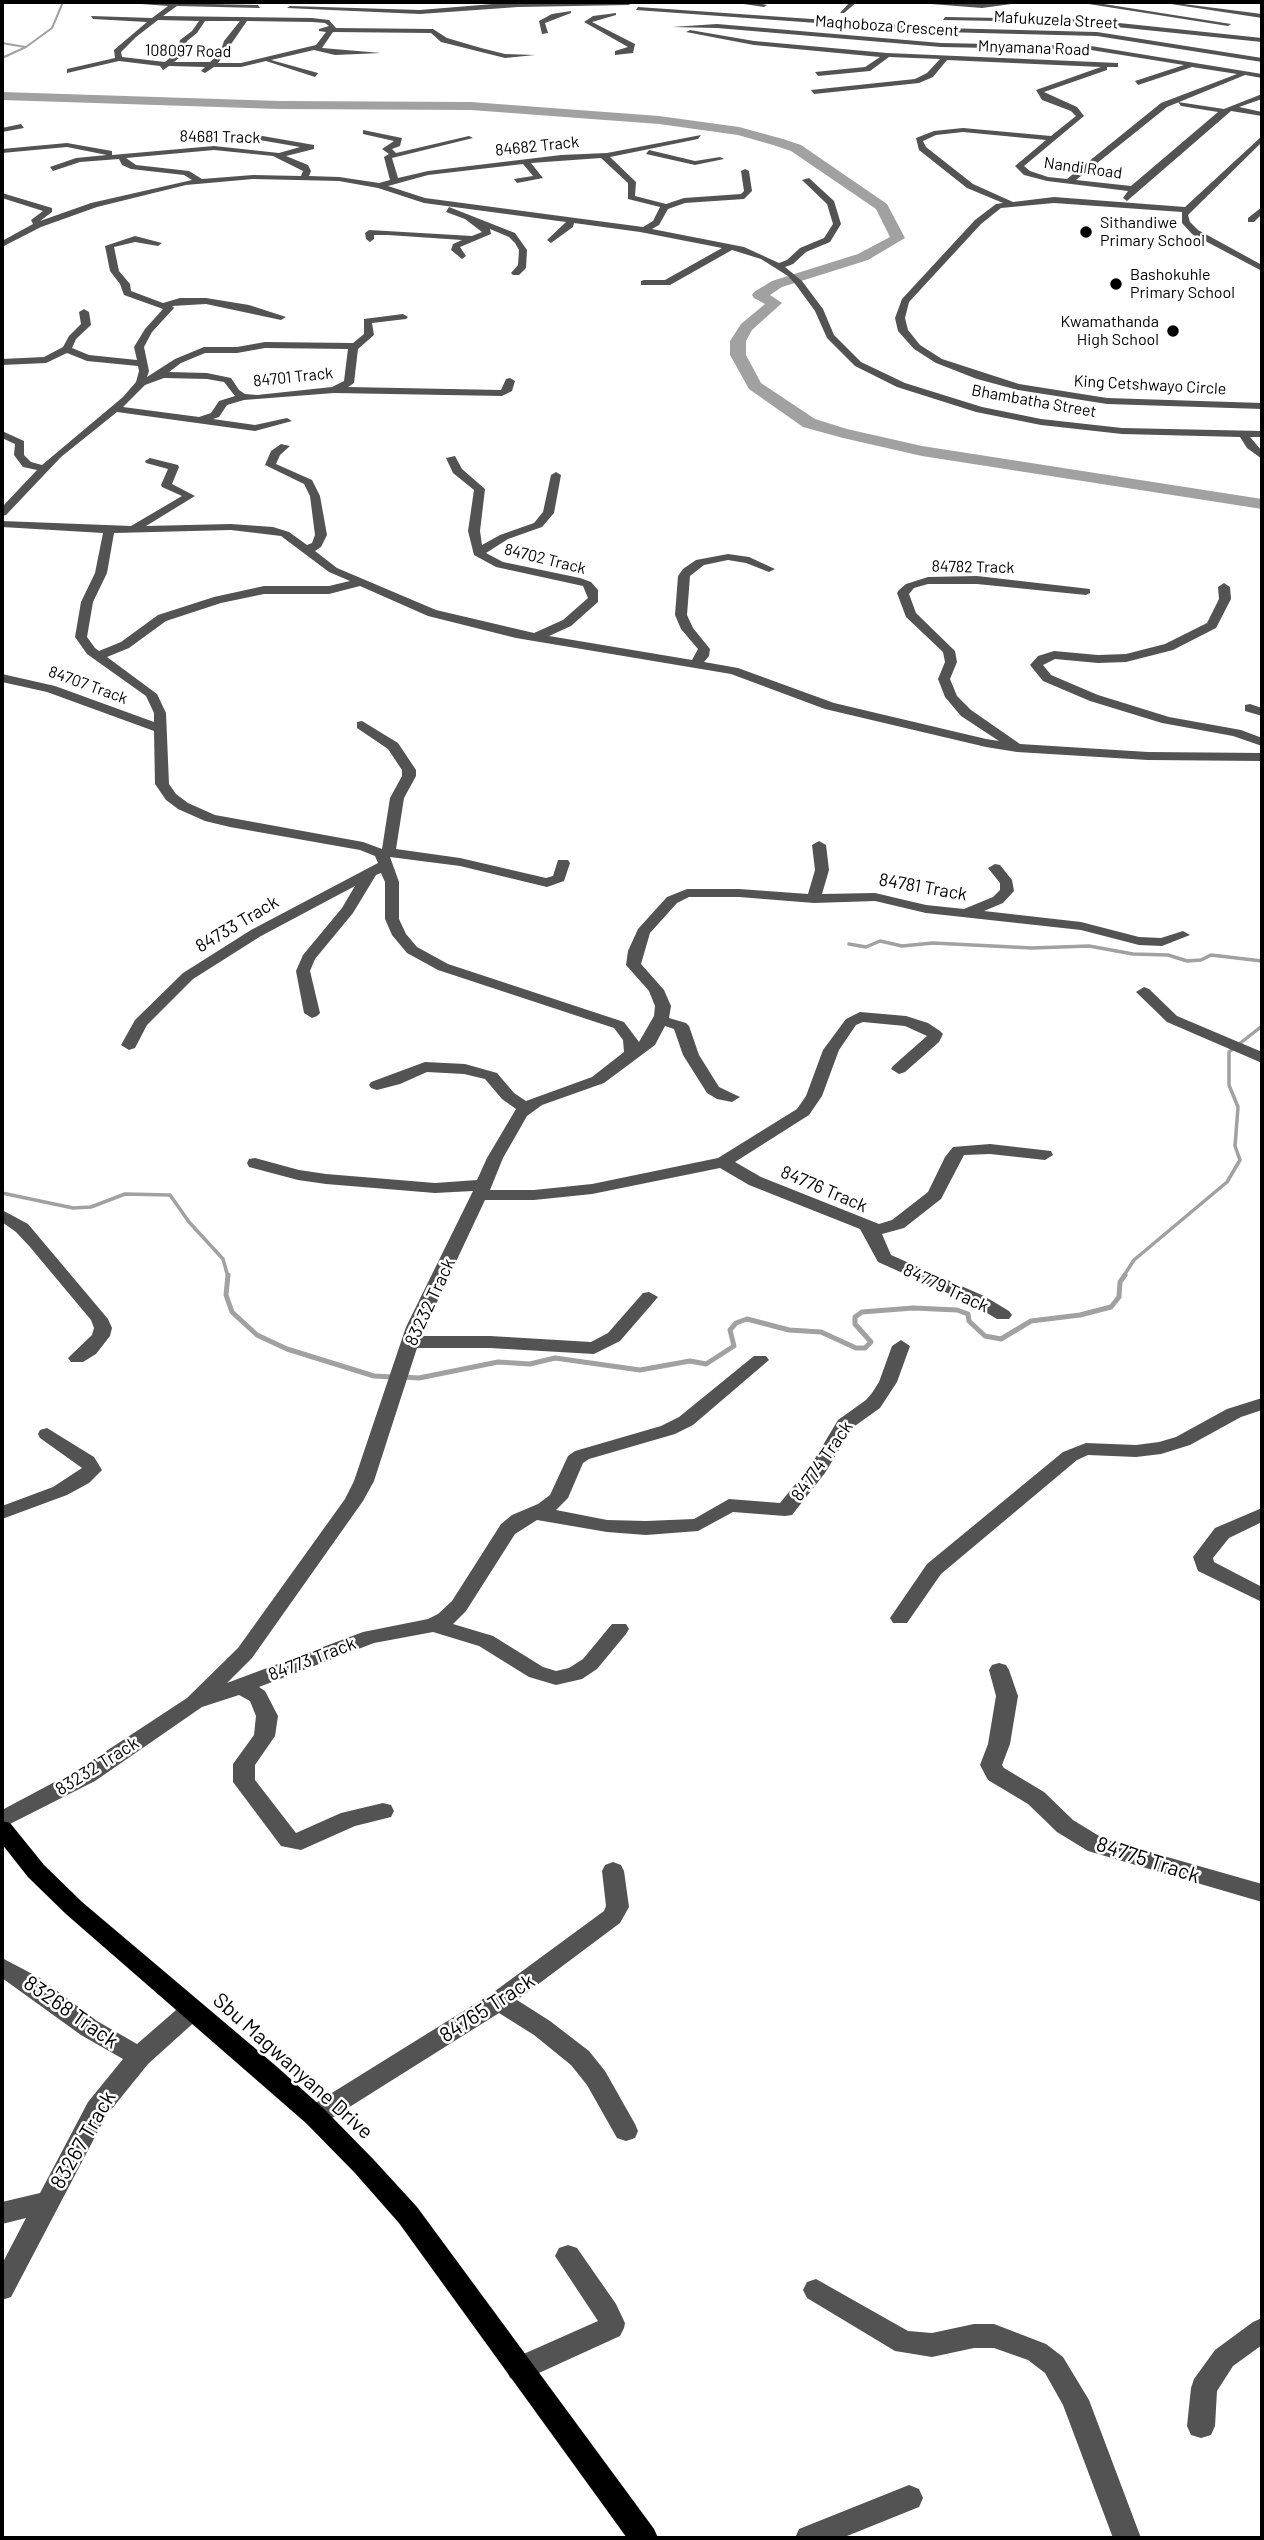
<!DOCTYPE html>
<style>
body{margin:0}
#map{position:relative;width:1264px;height:2540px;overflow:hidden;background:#fff;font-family:Barlow,sans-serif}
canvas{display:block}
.frame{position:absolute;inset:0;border:4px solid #000;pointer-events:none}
</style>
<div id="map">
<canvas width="1264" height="2540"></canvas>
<div class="frame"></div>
</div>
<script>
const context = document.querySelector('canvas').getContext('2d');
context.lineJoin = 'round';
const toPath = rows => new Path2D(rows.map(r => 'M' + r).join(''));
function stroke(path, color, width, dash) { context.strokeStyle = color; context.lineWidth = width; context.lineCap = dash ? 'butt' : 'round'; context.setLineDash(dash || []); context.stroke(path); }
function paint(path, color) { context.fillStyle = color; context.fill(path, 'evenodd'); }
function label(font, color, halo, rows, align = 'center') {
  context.font = font + ' Barlow,sans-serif'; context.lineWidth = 5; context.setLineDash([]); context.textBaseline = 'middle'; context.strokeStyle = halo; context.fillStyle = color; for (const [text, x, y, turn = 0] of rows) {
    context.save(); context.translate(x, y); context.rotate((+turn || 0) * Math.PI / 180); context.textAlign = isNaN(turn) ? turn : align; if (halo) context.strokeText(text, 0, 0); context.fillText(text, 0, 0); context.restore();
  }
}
stroke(toPath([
 [2,43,25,47],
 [2,58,26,47,52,28,63,2]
]), '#a1a1a1', 2);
stroke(toPath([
 [849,944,866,947,880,941,902,946,933,943,1032,948,1089,946,1133,954,1168,955,1187,961,1201,960,1211,955,1262,961],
 [2,1193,73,1208,91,1207,125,1194,170,1195,189,1222,223,1259,228,1277],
 [1123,1277,1134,1260,1227,1182,1240,1160,1235,1146,1238,1107,1229,1085,1229,1052,1262,1026]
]), '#a1a1a1', 3.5);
stroke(toPath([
 [228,1275,226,1295,232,1312,257,1335,287,1349,374,1376,393,1377],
 [402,1377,419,1378,498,1362,530,1364,555,1358,640,1370,690,1361,706,1364,734,1346,730,1330,736,1323,747,1319,789,1330,821,1332,856,1348,865,1348,871,1342,855,1324,855,1317,862,1312,913,1308,957,1310,968,1314,969,1321,985,1336,1001,1339,1031,1321,1080,1315,1111,1307,1119,1297,1120,1282,1125,1275]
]), '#a1a1a1', 5);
paint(toPath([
 [2,92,280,101,471,102,659,116,739,127,783,139,801,145,887,204,905,238,868,260,782,287,770,295,782,303,752,330,746,341,746,355,761,383,815,419,847,429,922,446,1262,499,1262,509,922,456,843,438,803,427,749,389,730,355,730,341,741,324,765,304,754,298,752,295,754,292,772,281,858,254,890,237,876,209,791,151,773,145,738,135,659,124,471,110,280,109,2,100,2,92]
]), '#a1a1a1');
const major = toPath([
 [2,1821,10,1823,44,1865,82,1902,276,2066,324,2109,373,2159,417,2207,654,2529,658,2538,627,2538,399,2223,355,2173,306,2123,66,1914,28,1877,2,1844,2,1821]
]);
stroke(major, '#dbdbdb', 1);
paint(toPath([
 [115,2,258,5,260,8,177,6,163,16,312,18,329,20,336,28,433,29,447,38,481,48,505,54,535,55,505,58,441,42,431,33,333,32,322,48,381,53,335,55,314,50,271,60,318,73,315,77,266,61,241,67,214,67,205,73,201,71,205,67,169,66,163,70,160,66,119,61,67,73,67,69,115,58,114,50,147,22,93,19,91,16,152,18,168,6,115,2],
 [158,20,199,21,192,31,180,40,178,51,165,62,122,57,121,52,136,37,158,20],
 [205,21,240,21,224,41,220,53,210,62,174,62,184,54,187,41,197,33,205,21],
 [247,21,312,22,325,23,329,26,319,29,319,31,326,32,316,45,241,63,218,63,247,21],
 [632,2,629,5,518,7,420,14,287,8,290,6,420,10,505,3,632,2],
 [730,2,752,2,767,5,764,7,730,2],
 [850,2,857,2,844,13,840,13,850,2],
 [906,2,982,4,1026,2,982,8,906,2],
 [1076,2,1091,2,1231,24,1228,26,1076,2],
 [1168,2,1262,14,1262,18,1171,4,1168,2],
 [638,7,942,28,1097,32,1262,58,1262,62,1097,36,942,32,636,10,638,7],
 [571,11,571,13,545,23,548,33,542,34,539,21,552,14,571,11],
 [616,13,616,15,592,22,635,44,633,53,615,55,615,51,628,47,584,22,593,16,616,13],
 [945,17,1116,20,1119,23,1262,38,1262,42,1107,26,1104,23,943,20,945,17],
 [717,24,941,43,1091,46,1262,74,1262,78,1245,75,1167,107,1076,180,1131,186,1218,112,1181,106,1178,102,1224,109,1262,94,1262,99,1239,107,1262,112,1262,116,1231,111,1127,201,1123,198,1128,191,1047,181,1024,175,1015,166,1046,140,963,132,936,135,923,141,926,147,973,184,1013,202,1054,197,1185,207,1262,136,1262,142,1188,215,1190,222,1198,230,1262,265,1262,271,1192,234,1182,223,1182,212,1054,203,1001,208,981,224,909,302,905,318,908,330,920,345,942,359,1019,384,1107,398,1262,403,1262,409,1107,404,1018,390,977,379,936,363,914,349,898,331,895,318,902,299,975,220,996,204,1003,203,967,188,919,150,916,138,934,131,963,128,1051,136,1076,116,1071,111,1042,100,1036,90,1101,67,947,60,933,77,919,83,814,94,811,90,915,79,927,73,940,59,889,57,870,71,818,76,815,72,865,67,880,57,754,45,686,32,690,30,754,41,887,53,1118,63,1118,67,1107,67,1107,70,1044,92,1077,107,1084,116,1024,166,1030,171,1048,177,1067,179,1161,103,1237,74,1192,67,1138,85,1135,81,1184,65,1091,50,941,47,717,28,672,27,717,24],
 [21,124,24,128,2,132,2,128,21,124],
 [363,130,402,138,400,146,392,149,396,153,469,136,473,138,392,158,398,178,428,171,561,155,607,153,701,135,698,139,610,157,636,182,635,196,666,204,684,198,741,194,744,191,741,171,745,169,749,171,752,191,744,199,685,203,668,209,659,225,652,229,744,247,779,263,787,260,800,248,824,238,833,224,827,204,802,180,809,178,834,201,841,224,830,242,806,252,793,264,785,267,802,281,823,309,834,335,861,362,905,383,982,407,1041,419,1122,428,1262,431,1262,437,1250,437,1262,451,1262,459,1247,448,1240,437,1122,434,1041,425,976,412,897,387,855,366,827,338,815,311,796,285,788,276,761,259,732,250,670,285,641,285,641,281,644,280,665,280,722,248,640,232,574,223,573,227,551,243,547,240,566,222,424,203,378,188,339,181,253,179,186,185,97,207,41,227,2,247,2,241,33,224,31,220,43,211,2,198,2,193,52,208,52,212,40,221,91,203,192,180,184,175,131,169,122,165,119,159,80,162,53,171,50,167,76,158,107,155,67,147,2,153,2,149,67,143,112,151,112,155,214,146,279,153,300,147,248,138,251,134,314,145,314,149,286,156,308,165,311,171,309,176,339,177,379,183,390,180,384,157,389,154,382,149,394,141,363,134,363,130],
 [214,150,273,156,303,171,301,176,253,175,202,179,189,171,136,165,126,158,214,150],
 [601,158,628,183,628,199,660,207,653,221,643,227,425,198,388,186,428,175,523,164,533,176,514,179,517,183,543,178,531,163,601,158],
 [649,150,695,161,720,157,724,159,695,165,646,154,649,150],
 [449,207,515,233,527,250,526,268,519,275,513,275,511,273,518,265,519,250,515,243,509,237,490,229,491,234,460,247,466,256,462,259,451,250,453,244,462,240,388,235,374,235,374,239,370,242,366,239,365,233,369,230,472,236,482,232,465,219,446,212,449,207],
 [1262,207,1262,214,1254,222,1248,222,1248,218,1262,207],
 [135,236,162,243,158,246,135,242,114,247,119,271,130,284,131,291,163,303,180,298,206,298,249,305,286,317,281,320,206,304,172,306,174,308,152,332,144,347,149,371,147,377,175,359,204,347,237,347,265,342,353,343,364,334,364,319,403,314,408,317,406,319,372,323,374,335,358,349,354,383,348,387,501,390,506,379,510,378,515,381,512,391,502,396,334,393,244,400,227,405,219,417,213,419,255,425,287,418,292,421,255,431,117,412,61,457,6,515,2,516,2,507,37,470,23,467,14,455,15,444,2,438,2,431,24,441,24,455,31,462,42,465,123,397,136,382,139,371,138,366,87,361,67,353,46,363,2,365,2,359,44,357,63,347,69,336,81,324,79,312,84,309,89,312,91,325,76,339,72,348,89,355,137,360,134,347,145,329,163,309,124,295,120,284,110,271,105,246,135,236],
 [265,348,348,349,344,381,332,387,257,395,245,394,239,390,231,378,207,373,169,372,181,363,205,353,237,353,265,348],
 [164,378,207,379,224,382,235,396,219,401,211,413,199,417,123,407,145,385,164,378],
 [281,444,290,446,280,455,276,464,312,480,320,496,327,535,321,547,315,551,337,568,436,610,534,633,563,620,588,598,583,586,496,567,474,555,468,531,474,490,453,473,446,458,455,456,462,469,485,489,480,531,482,545,500,535,534,523,543,512,551,475,556,472,561,475,554,513,542,527,508,539,486,553,503,562,580,578,591,582,598,590,598,602,571,626,549,636,692,660,698,649,681,629,675,615,678,576,683,569,696,560,728,554,749,557,775,569,769,572,746,563,728,560,704,565,690,576,687,615,693,628,710,649,709,656,704,662,738,668,834,703,986,739,999,741,961,716,945,697,938,679,945,662,943,652,906,617,897,593,899,590,906,584,928,577,977,576,1090,589,1090,593,1086,595,977,584,928,584,914,588,909,594,916,613,955,651,957,662,950,679,957,696,971,710,1020,744,1148,752,1262,753,1262,761,1148,760,1017,752,986,747,825,709,731,674,516,638,428,616,360,586,329,594,264,594,221,603,166,621,129,648,107,657,157,694,166,713,169,784,176,794,188,803,215,815,363,842,382,849,390,798,402,776,402,770,388,749,357,728,357,722,362,721,398,743,416,770,416,776,404,798,396,849,460,858,546,878,553,876,558,860,568,860,570,863,564,881,547,887,460,866,390,857,399,882,399,919,406,934,417,947,448,964,624,1022,639,1042,654,1016,655,1006,649,991,626,965,628,951,638,929,667,897,687,889,739,889,808,894,815,870,812,845,819,841,826,845,829,870,822,894,875,893,926,905,964,909,993,897,1000,890,1000,883,988,868,995,864,1000,865,1012,880,1014,891,1003,903,984,911,1081,922,1139,937,1161,938,1183,931,1190,935,1162,946,1139,945,1081,930,926,913,875,901,814,903,739,897,689,897,677,903,650,933,641,964,664,990,671,1006,669,1018,686,1023,689,1026,699,1055,719,1087,740,1097,732,1102,717,1099,707,1093,683,1055,674,1029,665,1026,655,1045,604,1083,542,1105,527,1116,503,1158,490,1190,534,1190,592,1184,718,1158,797,1109,806,1096,823,1050,846,1019,860,1012,906,1016,928,1023,940,1031,943,1034,939,1042,905,1072,899,1074,891,1069,893,1066,927,1036,905,1026,863,1022,856,1025,839,1050,822,1096,809,1115,735,1162,761,1177,879,1224,892,1220,928,1192,945,1157,953,1147,990,1144,1051,1151,1053,1155,1045,1160,990,1154,964,1155,941,1199,904,1228,882,1234,891,1255,984,1296,1009,1311,1012,1315,1009,1319,997,1319,972,1304,878,1262,860,1229,749,1185,720,1168,592,1194,534,1200,485,1200,421,1336,490,1336,591,1342,608,1333,643,1293,649,1292,658,1297,620,1341,594,1354,490,1348,417,1348,374,1481,363,1501,252,1658,227,1683,363,1632,428,1619,438,1614,452,1601,501,1524,512,1515,538,1504,550,1495,568,1456,575,1451,661,1426,679,1417,754,1356,766,1356,769,1360,693,1425,675,1434,589,1459,583,1463,568,1498,556,1510,607,1520,646,1521,694,1519,729,1499,780,1503,811,1465,838,1420,866,1400,872,1393,879,1382,892,1346,901,1340,910,1346,897,1382,880,1408,852,1428,825,1473,792,1515,785,1516,733,1512,698,1531,646,1535,607,1532,537,1520,515,1534,466,1611,453,1624,493,1636,543,1667,556,1671,569,1668,583,1659,612,1624,626,1624,629,1629,626,1634,597,1669,582,1679,556,1685,529,1677,479,1646,433,1632,374,1643,259,1687,265,1691,278,1716,275,1736,255,1765,255,1780,296,1833,341,1813,383,1803,391,1805,394,1811,391,1817,355,1826,301,1850,281,1846,233,1782,233,1764,254,1735,256,1716,250,1701,239,1695,202,1707,95,1781,2,1828,2,1810,79,1769,187,1698,238,1648,345,1499,354,1481,406,1327,473,1191,435,1193,326,1184,298,1180,249,1167,247,1163,249,1159,255,1158,299,1170,326,1174,435,1183,477,1180,487,1158,516,1109,502,1099,485,1079,464,1074,427,1072,400,1084,377,1090,371,1088,369,1085,371,1082,425,1062,465,1064,497,1073,514,1093,526,1101,592,1077,624,1052,623,1040,614,1028,438,970,407,953,392,935,385,919,385,882,381,873,376,875,353,913,315,959,310,971,320,1013,317,1016,312,1018,304,1013,296,971,303,955,342,908,355,886,261,936,193,979,147,1025,135,1048,129,1050,121,1045,135,1020,183,973,251,930,378,863,375,856,360,850,230,827,205,821,178,809,166,800,155,784,154,731,47,692,2,682,2,674,55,686,154,722,154,713,146,696,87,654,75,637,81,602,95,573,103,533,2,527,2,521,131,526,182,496,162,487,161,485,168,469,146,463,145,461,150,458,178,465,179,467,172,484,195,496,146,526,231,524,273,527,289,532,307,545,312,543,315,535,310,496,304,484,265,465,271,451,281,444],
 [231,530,281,536,329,572,350,581,329,586,264,586,214,597,158,615,121,642,99,651,95,648,87,637,93,602,107,573,114,533,231,530],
 [1224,583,1230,587,1231,599,1216,628,1173,650,1126,662,1098,663,1055,659,1043,665,1051,675,1098,695,1169,717,1241,730,1262,738,1262,746,1233,736,1162,723,1090,701,1043,681,1030,665,1038,656,1054,651,1098,655,1126,654,1165,644,1207,623,1219,599,1218,587,1224,583],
 [1250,704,1262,708,1262,716,1245,711,1245,705,1250,704],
 [1144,987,1149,989,1177,1016,1262,1052,1262,1063,1167,1022,1136,992,1144,987],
 [2,1210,28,1224,108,1319,112,1328,110,1336,96,1354,83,1362,71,1362,68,1358,92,1335,94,1328,91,1320,30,1247,16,1232,2,1222,2,1210],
 [1262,1398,1262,1410,1241,1417,1190,1445,1161,1454,1136,1457,1088,1455,1077,1460,941,1574,907,1623,893,1623,890,1618,927,1564,1063,1452,1086,1443,1136,1445,1159,1442,1176,1437,1227,1409,1262,1398],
 [47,1428,94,1457,102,1470,89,1483,67,1495,2,1519,2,1506,53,1487,82,1468,40,1438,38,1434,40,1430,47,1428],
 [1262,1508,1262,1522,1229,1538,1213,1558,1214,1562,1262,1587,1262,1602,1198,1571,1193,1557,1215,1528,1262,1508],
 [999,1663,1006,1665,1009,1670,1018,1696,1010,1744,1002,1765,1004,1768,1044,1792,1073,1820,1104,1839,1262,1884,1262,1902,1088,1851,1057,1832,1028,1804,988,1780,980,1765,988,1744,996,1696,989,1670,992,1665,999,1663],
 [613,1862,621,1865,624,1871,629,1907,620,1923,517,2000,550,2021,589,2051,605,2071,635,2124,638,2131,635,2138,626,2141,617,2138,587,2085,571,2065,534,2035,499,2013,324,2123,315,2126,306,2123,303,2116,306,2109,491,1994,604,1911,606,1906,602,1871,605,1865,613,1862],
 [2,1958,40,1978,97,2021,137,2044,183,2004,191,2002,199,2004,203,2011,199,2018,148,2064,106,2116,11,2297,2,2300,2,2264,26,2218,2,2224,2,2202,40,2193,88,2102,123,2059,81,2035,2,1978,2,1958],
 [568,2245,577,2248,616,2304,625,2323,624,2328,620,2336,528,2378,519,2381,510,2378,506,2369,510,2360,598,2321,555,2256,559,2248,568,2245],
 [816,2279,908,2331,932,2333,974,2324,994,2324,1046,2344,1063,2357,1089,2400,1141,2538,1113,2538,1063,2405,1045,2373,1028,2360,994,2348,974,2348,932,2357,895,2351,807,2298,803,2290,807,2282,816,2279],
 [1262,2318,1262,2345,1233,2366,1217,2391,1215,2426,1211,2435,1201,2438,1191,2435,1187,2426,1191,2388,1194,2379,1215,2350,1253,2322,1262,2318],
 [909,2485,919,2489,923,2498,919,2507,842,2538,795,2538,799,2529,909,2485]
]), '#535353');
paint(major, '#000');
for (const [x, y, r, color] of [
 [1086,232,7,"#000"],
 [1116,284,7,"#000"],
 [1173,331,7,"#000"]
]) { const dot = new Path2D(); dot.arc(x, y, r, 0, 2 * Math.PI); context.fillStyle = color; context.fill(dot); stroke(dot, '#fff', 2.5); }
label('16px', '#000', '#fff', [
 ["Mafukuzela Street",1056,20,3],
 ["Maqhoboza Crescent",887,26,4],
 ["Mnyamana Road",1034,48,2],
 ["108097 Road",188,51,1],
 ["84681 Track",220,137,1],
 ["84682 Track",537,146,-6],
 ["Nandi Road",1083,168,8],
 ["84701 Track",293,377,-6],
 ["King Cetshwayo Circle",1150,385,3],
 ["Bhambatha Street",1034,401,10],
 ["84702 Track",545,559,14],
 ["84782 Track",973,567,1],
 ["84707 Track",88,685,20]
]);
label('16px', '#000', '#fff', [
 ["Sithandiwe",1100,223],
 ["Primary School",1100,241],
 ["Bashokuhle",1130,275],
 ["Primary School",1130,293],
 ["Kwamathanda",1159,322,"right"],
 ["High School",1159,340,"right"]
], 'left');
label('18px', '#000', '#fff', [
 ["84781 Track",923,887,10],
 ["84733 Track",237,924,-31],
 ["84776 Track",824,1189,23],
 ["84779 Track",946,1288,25],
 ["83232 Track",430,1302,-65],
 ["84774 Track",822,1461,-55],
 ["84773 Track",312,1659,-21],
 ["83232 Track",97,1766,-32]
]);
label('21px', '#000', '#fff', [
 ["84775 Track",1148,1860,18],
 ["84765 Track",487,2008,-33],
 ["83268 Track",71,2012,35],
 ["Sbu Magwanyane Drive",293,2066,42],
 ["83267 Track",83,2140,-60]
]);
</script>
